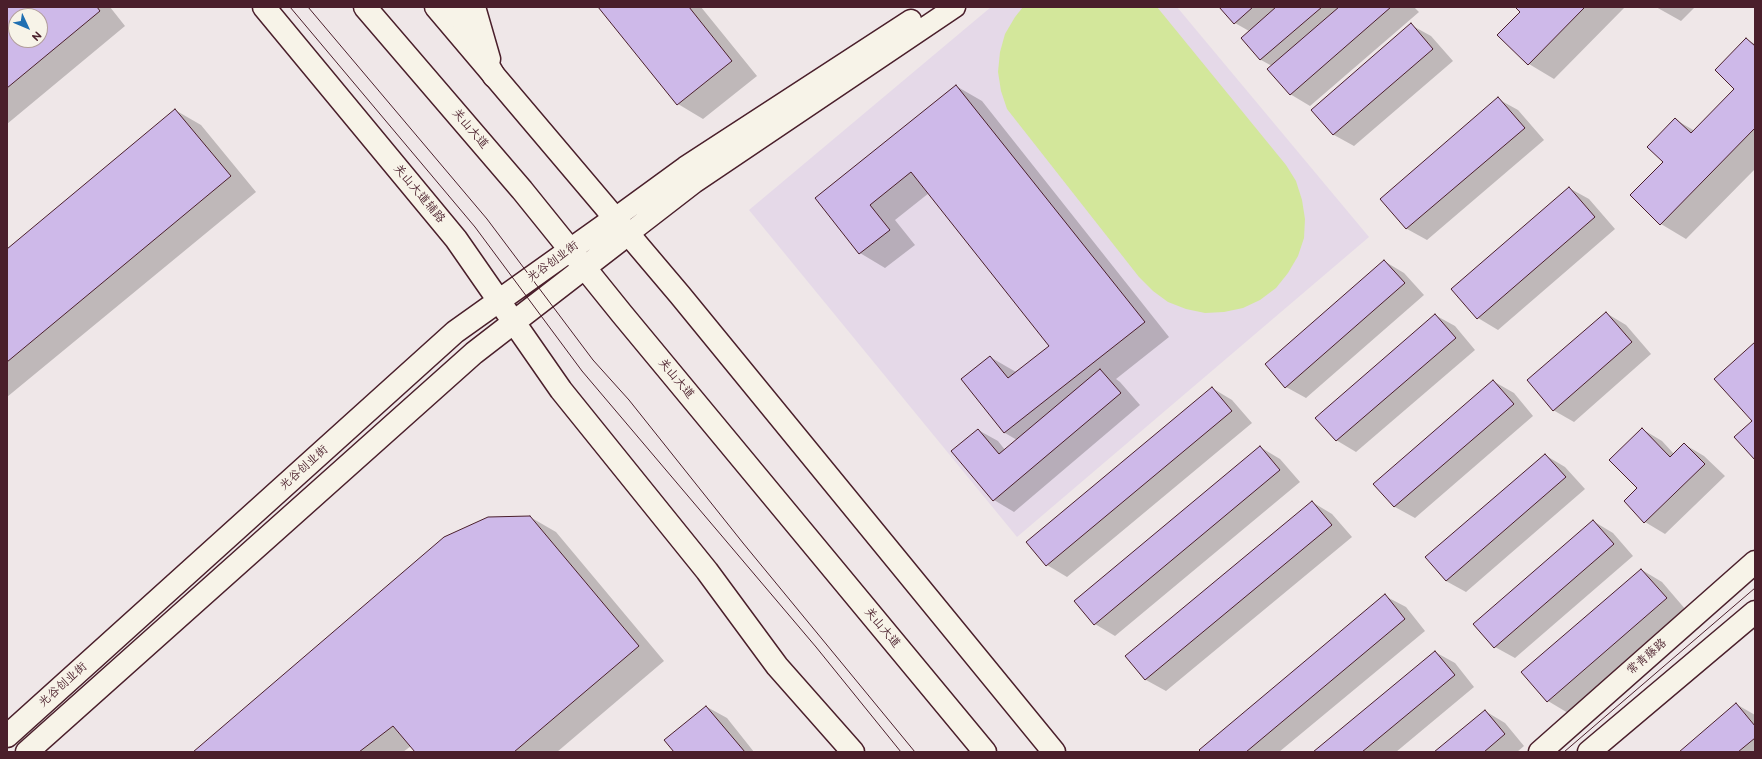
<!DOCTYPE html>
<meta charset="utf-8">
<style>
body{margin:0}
#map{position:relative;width:1762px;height:759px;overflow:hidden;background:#efe7e8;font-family:"Balsamiq Sans",sans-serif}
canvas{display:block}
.frame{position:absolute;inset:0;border:8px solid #4a1f2b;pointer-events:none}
.north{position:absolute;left:8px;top:8px;width:40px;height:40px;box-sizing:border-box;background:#f7f3e8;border:1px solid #b29e9c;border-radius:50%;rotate:134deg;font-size:11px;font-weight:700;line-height:16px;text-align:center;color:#4a1f2b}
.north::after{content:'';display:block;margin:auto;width:14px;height:18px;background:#1f6fb2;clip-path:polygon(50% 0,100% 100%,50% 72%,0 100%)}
</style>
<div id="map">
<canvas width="1762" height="759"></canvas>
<div class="frame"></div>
<div class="north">N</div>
</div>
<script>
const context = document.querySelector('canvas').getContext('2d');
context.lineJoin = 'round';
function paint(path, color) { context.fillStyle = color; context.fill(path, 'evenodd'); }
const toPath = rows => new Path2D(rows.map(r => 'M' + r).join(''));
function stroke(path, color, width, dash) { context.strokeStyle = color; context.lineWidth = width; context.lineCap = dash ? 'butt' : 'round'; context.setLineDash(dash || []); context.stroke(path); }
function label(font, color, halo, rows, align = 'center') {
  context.font = font + ' "Balsamiq Sans","LXGW WenKai TC",sans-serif'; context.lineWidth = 3; context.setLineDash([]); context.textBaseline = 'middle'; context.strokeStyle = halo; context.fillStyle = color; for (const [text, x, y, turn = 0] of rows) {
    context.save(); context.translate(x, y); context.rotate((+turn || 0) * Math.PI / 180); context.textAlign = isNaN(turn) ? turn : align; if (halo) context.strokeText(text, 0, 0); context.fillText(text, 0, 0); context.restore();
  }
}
paint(toPath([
 [991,7,1177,7,1369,237,1017,537,749,210]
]), '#e5d9e8');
paint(toPath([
 [1023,7,1157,7,1286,165,1296,181,1302,200,1305,219,1304,238,1298,256,1288,273,1276,288,1260,300,1243,308,1224,312,1205,313,1186,309,1168,302,1153,291,1139,277,1007,109,1001,91,998,72,1000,52,1005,34,1015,17]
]), '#d3e79b');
paint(toPath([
 [7,7,110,7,125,26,7,124],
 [16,16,40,16,40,40,16,40],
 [599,7,701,7,757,76,703,119,678,104],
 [1221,7,1414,7,1419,12,1310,106,1290,94,1272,66,1261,60,1242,38,1249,31,1235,23],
 [1516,7,1625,7,1554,79,1529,64,1522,12],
 [1656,7,1695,7,1681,21],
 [1411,25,1431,36,1453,61,1354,146,1334,135,1312,110],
 [1746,39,1755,44,1755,169,1686,239,1661,224,1632,195,1664,162,1676,120,1695,131,1736,89],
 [956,86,982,101,1169,337,1116,379,1120,382,1140,405,1014,512,994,500,978,430,998,441,1005,450,1017,440,1005,433,963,379,990,357,1016,372,1051,346,929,193,895,220,915,245,885,268,860,253,816,198],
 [1498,99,1518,110,1544,140,1427,240,1407,229,1382,199],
 [175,110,201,125,256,192,7,397,7,250],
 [1569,188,1589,199,1615,229,1498,330,1478,318],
 [1384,261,1404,273,1424,295,1306,398,1286,387],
 [1606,313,1626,325,1651,354,1574,422,1553,410],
 [1435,315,1455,326,1475,350,1356,452,1336,440],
 [1493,381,1514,393,1533,416,1415,518,1395,507,1375,484],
 [1212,388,1232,400,1252,423,1067,577,1047,565],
 [1642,429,1662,441,1674,454,1684,444,1704,456,1725,476,1665,534,1645,522,1625,501,1638,488],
 [1260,447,1280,459,1300,482,1115,636,1095,624],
 [1545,455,1565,467,1585,489,1466,592,1446,581],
 [1312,502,1332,514,1352,537,1166,691,1146,680,1127,656],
 [530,517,556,532,664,661,557,752,417,752,411,746,403,752,195,752],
 [1593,521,1613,533,1633,556,1515,658,1495,647],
 [1642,570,1662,582,1686,610,1568,713,1548,701,1523,673],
 [1385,596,1406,607,1425,631,1279,752,1202,752],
 [1435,652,1455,663,1474,687,1396,752,1315,752],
 [1736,704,1755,715,1755,752,1681,752],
 [707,707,727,718,754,752,675,752],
 [1485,711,1505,723,1524,746,1517,752,1436,752]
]), '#0003');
const building = toPath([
 [7,7,97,7,100,11,7,88,7,7],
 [16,16,40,16,40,40,16,40,16,16],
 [598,7,689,7,732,61,677,105,598,7],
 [1219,7,1253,7,1234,24,1219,7],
 [1276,7,1322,7,1260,60,1241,38,1276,7],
 [1339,7,1391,7,1290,95,1267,69,1339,7],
 [1515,7,1585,7,1528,65,1497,35,1520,12,1515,7],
 [1411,23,1433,49,1333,135,1311,110,1411,23],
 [1746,38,1755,46,1755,128,1660,225,1630,195,1663,162,1647,147,1675,118,1691,133,1734,89,1715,70,1746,38],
 [956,85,1145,322,1004,433,961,379,990,356,1008,378,1049,346,911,172,870,205,890,230,859,254,815,198,956,85],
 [1498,97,1525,128,1406,229,1380,199,1498,97],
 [175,109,231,176,7,362,7,249,175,109],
 [1569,187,1595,217,1477,319,1451,289,1569,187],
 [1384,260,1405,283,1285,388,1265,364,1384,260],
 [1606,312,1632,342,1553,411,1527,380,1606,312],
 [1435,314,1456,338,1336,441,1315,418,1435,314],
 [1755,342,1755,460,1734,437,1752,421,1714,379,1755,342],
 [1100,369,1121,393,993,501,951,451,978,429,999,454,1100,369],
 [1493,380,1514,404,1394,507,1373,484,1493,380],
 [1212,387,1232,411,1046,566,1026,542,1212,387],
 [1642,428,1670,457,1684,443,1705,464,1644,523,1624,501,1637,488,1609,460,1642,428],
 [1260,446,1280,470,1094,625,1074,601,1260,446],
 [1545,454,1566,477,1446,581,1425,557,1545,454],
 [1312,501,1332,525,1145,680,1125,656,1312,501],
 [530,516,639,646,514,752,415,752,393,726,359,752,193,752,444,537,488,517,530,516],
 [1593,520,1614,544,1494,648,1473,624,1593,520],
 [1641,569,1667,598,1547,702,1521,672,1641,569],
 [1385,594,1405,619,1246,752,1201,752,1199,750,1385,594],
 [1435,651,1455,675,1362,752,1313,752,1435,651],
 [1736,703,1755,726,1755,738,1738,752,1679,752,1736,703],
 [706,706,745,752,674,752,664,740,706,706],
 [1485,710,1505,734,1484,752,1434,752,1485,710]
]);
paint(building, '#ceb9e9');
stroke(building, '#4a1f2b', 1);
const minor = toPath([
 [615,218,685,167,911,20],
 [628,234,694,183,955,7]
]);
const tertiary = toPath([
 [1540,752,1755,562],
 [1589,752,1755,612]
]);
const secondary = toPath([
 [264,7,456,239,561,390,707,571,777,666,853,752],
 [474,7,489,59],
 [7,736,455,332,615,218],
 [27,752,474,353,628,234]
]);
const primary = toPath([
 [365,7,522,190,622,314,985,752],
 [436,7,680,295,1054,752]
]);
const trunk = toPath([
 [455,7,494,76]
]);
stroke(minor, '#4a1f2b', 23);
stroke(tertiary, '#4a1f2b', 25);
stroke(secondary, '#4a1f2b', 25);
stroke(primary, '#4a1f2b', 25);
stroke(trunk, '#4a1f2b', 25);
stroke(minor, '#f7f3e8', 20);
stroke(tertiary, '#f7f3e8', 22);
stroke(secondary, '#f7f3e8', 22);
stroke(primary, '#f7f3e8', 22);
stroke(trunk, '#f7f3e8', 22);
stroke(toPath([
 [290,7,475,227,582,371,816,647,901,752],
 [308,7,487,219,593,360,629,400,743,543,915,752],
 [1564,752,1755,588]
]), '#4a1f2b', 1);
label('12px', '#4a1f2b', '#f7f3e8', [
 ["关山大道",470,129,49],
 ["关山大道辅路",419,194,50],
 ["光谷创业街",553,262,-36],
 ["关山大道",676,379,50],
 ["光谷创业街",304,468,-42],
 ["关山大道",882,628,50],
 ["常青藤路",1647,657,-41],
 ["光谷创业街",63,685,-42]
]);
</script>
